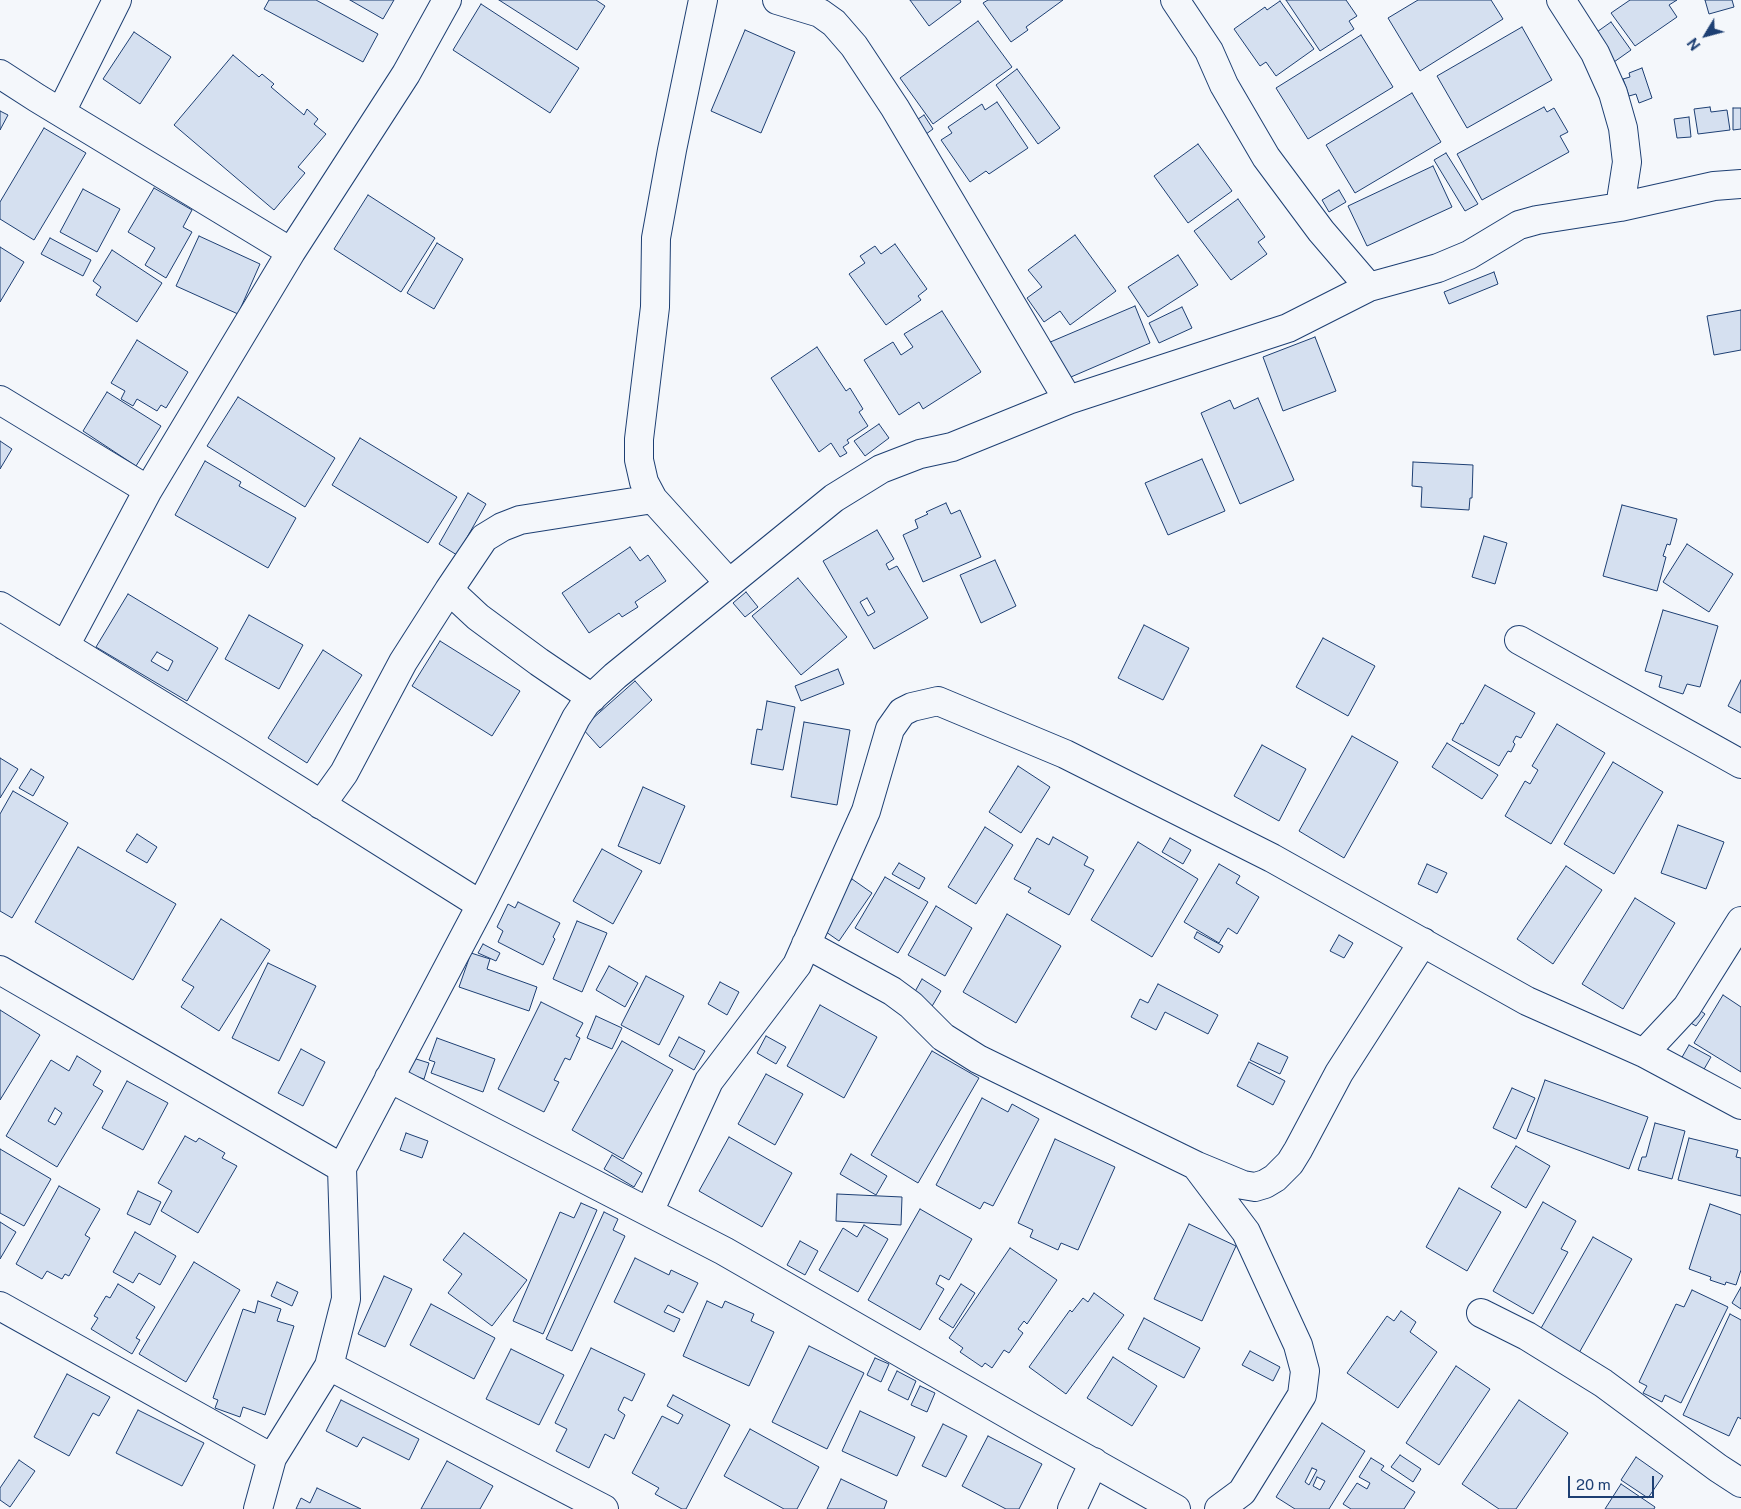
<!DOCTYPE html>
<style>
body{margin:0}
#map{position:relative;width:1741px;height:1509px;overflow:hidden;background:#f4f7fb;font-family:"Public Sans",sans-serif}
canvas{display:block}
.north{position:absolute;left:1681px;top:10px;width:50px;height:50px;-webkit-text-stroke:4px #f4f7fb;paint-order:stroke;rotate:233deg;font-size:14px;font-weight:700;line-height:20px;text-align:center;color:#1d3f73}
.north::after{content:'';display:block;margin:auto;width:18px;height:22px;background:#1d3f73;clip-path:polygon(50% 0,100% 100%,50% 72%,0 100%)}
.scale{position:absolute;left:1568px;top:1476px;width:86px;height:22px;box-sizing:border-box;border:2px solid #1d3f73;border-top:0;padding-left:6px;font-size:15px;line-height:18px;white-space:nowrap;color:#1d3f73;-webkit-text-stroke:4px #f4f7fb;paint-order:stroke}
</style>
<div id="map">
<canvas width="1741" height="1509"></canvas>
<div class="north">N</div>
<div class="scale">20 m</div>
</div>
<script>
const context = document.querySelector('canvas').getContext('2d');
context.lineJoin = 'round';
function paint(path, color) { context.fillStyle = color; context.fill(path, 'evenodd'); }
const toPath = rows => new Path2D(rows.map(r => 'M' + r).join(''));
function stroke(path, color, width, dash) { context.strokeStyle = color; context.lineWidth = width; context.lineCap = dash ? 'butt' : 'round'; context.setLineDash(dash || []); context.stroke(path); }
const building = toPath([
 [269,0,316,0,378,34,363,62,264,9,269,0],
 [350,0,394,0,383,19,350,0],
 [499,0,596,0,605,6,577,50,499,0],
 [910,0,960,0,961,2,929,26,910,0],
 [988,0,1063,0,1026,27,1028,30,1011,42,983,3,988,0],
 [1286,0,1346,0,1357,16,1349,21,1354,29,1320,51,1286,0],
 [1418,0,1491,0,1503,19,1420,71,1388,18,1418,0],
 [1630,0,1677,0,1669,5,1677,17,1635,46,1611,13,1630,0],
 [1705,0,1732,0,1734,7,1709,14,1705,0],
 [1280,1,1314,49,1276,76,1266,62,1260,66,1234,29,1265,7,1267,10,1280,1],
 [481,4,579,68,550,113,453,50,481,4],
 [978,21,1012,67,933,124,900,78,978,21],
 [1611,22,1631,50,1614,62,1594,34,1611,22],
 [1522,27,1552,80,1467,128,1437,76,1522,27],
 [745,30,795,52,761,133,711,111,745,30],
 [134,32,171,57,140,104,103,79,134,32],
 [1361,35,1393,87,1308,139,1276,88,1361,35],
 [233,55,259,77,262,74,274,84,271,87,304,115,307,109,318,119,314,124,326,134,298,167,305,173,274,210,174,125,233,55],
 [1642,68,1652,98,1639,103,1636,94,1629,96,1623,79,1630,77,1629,73,1642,68],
 [1017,69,1060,128,1038,144,996,85,1017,69],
 [1412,93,1441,142,1355,193,1326,145,1412,93],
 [997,102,1028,148,989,174,986,171,970,182,941,140,952,133,948,127,982,104,985,110,997,102],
 [1544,107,1547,112,1554,108,1568,132,1560,136,1569,152,1482,200,1457,154,1544,107],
 [1710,107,1711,112,1727,110,1730,130,1698,134,1694,109,1710,107],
 [1733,108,1741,108,1741,129,1733,130,1733,108],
 [0,111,8,115,0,130,0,111],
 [924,115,933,129,918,140,908,126,924,115],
 [1689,117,1691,137,1677,138,1674,119,1689,117],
 [44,128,86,153,34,240,0,219,0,202,44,128],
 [1198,144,1232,191,1188,223,1154,176,1198,144],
 [1446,153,1478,204,1465,211,1434,160,1446,153],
 [1433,166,1452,207,1367,246,1348,206,1433,166],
 [154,188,192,210,183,227,192,232,166,278,145,265,155,248,128,232,154,188],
 [83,189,120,209,97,252,60,232,83,189],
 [1339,190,1346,202,1329,212,1322,200,1339,190],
 [368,195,435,238,401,292,334,249,368,195],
 [1238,199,1265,237,1258,242,1267,254,1231,280,1194,231,1238,199],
 [1075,235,1116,291,1070,325,1060,311,1044,322,1027,298,1042,287,1028,270,1075,235],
 [199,236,260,264,238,314,176,286,199,236],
 [50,238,91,260,83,276,41,254,50,238],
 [437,243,463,259,434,309,407,293,437,243],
 [895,244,927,289,918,296,921,300,886,325,849,274,865,263,860,256,875,246,881,254,895,244],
 [0,247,24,262,0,302,0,247],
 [112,250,162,283,137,322,96,295,101,287,93,281,112,250],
 [1178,255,1198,285,1148,317,1128,287,1178,255],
 [1494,272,1498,284,1449,304,1444,292,1494,272],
 [1135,306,1150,343,1064,380,1048,343,1135,306],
 [1182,307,1192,328,1159,343,1149,323,1182,307],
 [1741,310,1741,350,1714,355,1707,316,1741,310],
 [942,311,981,372,923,409,919,402,899,415,864,360,893,342,901,355,913,347,904,334,942,311],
 [1315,337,1336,391,1283,411,1263,357,1315,337],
 [137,340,188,372,166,408,161,405,157,411,137,399,133,406,121,399,125,391,111,383,137,340],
 [817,347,846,391,850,388,863,409,859,412,868,426,847,440,849,443,843,447,847,453,840,457,831,443,819,452,771,378,817,347],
 [107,392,161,426,136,466,83,431,107,392],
 [238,397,335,458,305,507,207,446,238,397],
 [1258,398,1294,480,1240,504,1201,413,1230,400,1234,409,1258,398],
 [879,424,889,438,865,456,854,441,879,424],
 [360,438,457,497,428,543,332,485,360,438],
 [0,441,12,449,0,469,0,441],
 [1202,459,1225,511,1168,535,1145,483,1202,459],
 [205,461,241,482,239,486,296,518,268,568,175,515,205,461],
 [1413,462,1473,465,1472,498,1470,498,1469,510,1421,507,1422,487,1412,486,1413,462],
 [468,493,486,504,457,555,439,544,468,493],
 [946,503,951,514,960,510,981,557,923,582,903,535,918,528,915,520,928,514,926,512,946,503],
 [1622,505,1677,519,1670,545,1667,544,1663,556,1666,557,1657,591,1603,576,1622,505],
 [877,530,894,559,886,564,889,570,897,566,928,618,874,649,823,561,877,530],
 [867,598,875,612,868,616,860,602,867,598],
 [1484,536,1507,543,1495,584,1472,577,1484,536],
 [1687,544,1733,574,1709,612,1663,582,1687,544],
 [630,547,640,561,648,555,666,581,635,602,638,607,622,617,619,613,589,633,562,593,630,547],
 [995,560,1016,606,981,623,960,575,995,560],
 [798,578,847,637,801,675,752,616,798,578],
 [746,592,758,607,745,617,733,603,746,592],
 [128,594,218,648,187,701,96,647,128,594],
 [157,652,173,661,168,671,151,661,157,652],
 [1663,610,1718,626,1700,687,1687,684,1683,694,1659,687,1662,676,1645,671,1663,610],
 [249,615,303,645,279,689,225,659,249,615],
 [1144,625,1189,648,1163,700,1118,678,1144,625],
 [1323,638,1375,666,1348,716,1296,687,1323,638],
 [440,641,520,691,492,736,412,686,440,641],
 [323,650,362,675,307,763,268,738,323,650],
 [838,669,844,684,801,701,795,686,838,669],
 [1741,680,1741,713,1728,706,1741,680],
 [635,681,652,700,600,748,582,728,635,681],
 [1485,685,1535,713,1521,738,1516,736,1513,742,1515,744,1511,752,1508,751,1499,766,1452,740,1461,723,1463,724,1485,685],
 [767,701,795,707,783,770,751,764,757,729,762,730,767,701],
 [804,722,850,730,837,805,791,797,804,722],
 [1557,724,1605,753,1551,844,1505,816,1525,781,1530,784,1538,770,1532,766,1557,724],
 [1352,736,1398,762,1344,858,1299,831,1352,736],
 [1447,743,1498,775,1482,799,1432,767,1447,743],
 [1262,745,1306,769,1279,821,1234,796,1262,745],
 [0,758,18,769,0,798,0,758],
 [1613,762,1663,792,1614,874,1564,844,1613,762],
 [1018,766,1050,787,1021,833,989,812,1018,766],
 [31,769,44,777,33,796,19,788,31,769],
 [643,787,685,806,660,864,618,846,643,787],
 [13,791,68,823,12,918,0,911,0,814,13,791],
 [1678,825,1724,842,1706,889,1661,873,1678,825],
 [985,827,1013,845,976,904,948,887,985,827],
 [137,834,157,847,147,863,126,851,137,834],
 [1053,837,1088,857,1084,865,1094,870,1069,915,1028,892,1031,888,1014,879,1037,838,1049,845,1053,837],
 [1170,838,1191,850,1183,864,1162,852,1170,838],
 [1138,842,1198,879,1152,957,1091,920,1138,842],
 [78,847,176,904,133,980,35,922,78,847],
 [602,849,642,871,613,924,573,901,602,849],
 [899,863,925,878,919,889,892,874,899,863],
 [1219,864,1240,876,1236,883,1259,897,1237,934,1228,928,1219,943,1184,922,1219,864],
 [1427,864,1447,873,1437,893,1418,884,1427,864],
 [1566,866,1602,890,1553,964,1517,939,1566,866],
 [885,877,928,902,898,953,855,928,885,877],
 [852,879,872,893,839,941,819,927,852,879],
 [1635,898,1675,923,1623,1009,1582,984,1635,898],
 [518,902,560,923,553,937,555,939,543,965,498,942,503,931,497,927,508,904,515,908,518,902],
 [936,906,972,928,945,976,908,955,936,906],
 [1007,914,1061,946,1016,1023,963,992,1007,914],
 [221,919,270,950,219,1031,181,1007,194,987,182,980,221,919],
 [577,921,607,933,582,992,553,979,577,921],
 [1197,932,1223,946,1219,953,1194,938,1197,932],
 [1339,935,1353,943,1344,958,1330,951,1339,935],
 [483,944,500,953,496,961,478,953,483,944],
 [471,953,490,959,487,969,537,987,529,1011,459,987,471,953],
 [268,963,316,986,279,1061,232,1038,268,963],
 [609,966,638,983,625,1007,596,990,609,966],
 [646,976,684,996,659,1045,621,1025,646,976],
 [922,979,941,991,931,1008,912,997,922,979],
 [720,982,739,992,727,1015,708,1004,720,982],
 [1158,984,1218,1015,1208,1034,1165,1012,1156,1030,1131,1017,1140,999,1148,1003,1158,984],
 [1723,995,1741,1007,1741,1072,1694,1043,1723,995],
 [541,1002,583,1023,576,1036,580,1038,570,1060,565,1058,554,1080,559,1082,544,1112,498,1089,541,1002],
 [820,1005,877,1037,844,1098,787,1066,820,1005],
 [1698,1009,1705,1014,1696,1026,1689,1022,1698,1009],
 [0,1010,40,1035,0,1100,0,1010],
 [596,1016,622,1028,612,1049,587,1038,596,1016],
 [766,1036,786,1047,776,1064,757,1053,766,1036],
 [679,1037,705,1051,694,1070,669,1056,679,1037],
 [437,1038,495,1059,483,1092,431,1073,435,1062,429,1060,437,1038],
 [622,1041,673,1070,623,1159,572,1130,622,1041],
 [1258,1043,1288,1057,1280,1074,1250,1060,1258,1043],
 [1689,1045,1711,1057,1699,1078,1677,1066,1689,1045],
 [301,1049,325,1062,303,1106,278,1093,301,1049],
 [932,1051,979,1078,918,1183,871,1155,932,1051],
 [77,1056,101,1071,93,1085,103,1091,57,1167,6,1136,51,1060,69,1071,77,1056],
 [55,1108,62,1113,55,1125,48,1121,55,1108],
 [413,1058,429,1063,424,1079,408,1074,413,1058],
 [1249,1062,1285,1081,1273,1105,1237,1086,1249,1062],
 [766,1074,803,1094,775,1145,738,1124,766,1074],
 [1545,1080,1648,1117,1629,1169,1527,1131,1545,1080],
 [127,1081,168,1103,143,1150,102,1128,127,1081],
 [1512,1088,1535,1098,1516,1139,1493,1128,1512,1088],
 [982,1098,1008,1112,1012,1104,1039,1119,993,1206,984,1202,980,1209,936,1185,982,1098],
 [1655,1123,1685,1131,1672,1179,1638,1170,1642,1157,1646,1157,1655,1123],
 [406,1133,428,1141,422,1158,400,1150,406,1133],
 [185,1136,196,1142,199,1138,225,1153,222,1158,237,1166,198,1233,161,1211,172,1191,158,1183,185,1136],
 [729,1137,792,1173,762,1227,699,1191,729,1137],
 [1689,1138,1738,1150,1736,1157,1741,1158,1741,1196,1678,1180,1689,1138],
 [1055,1139,1115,1167,1078,1250,1061,1243,1058,1250,1030,1237,1033,1230,1018,1223,1055,1139],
 [1516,1146,1550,1166,1526,1208,1491,1187,1516,1146],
 [0,1149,51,1179,24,1226,0,1213,0,1149],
 [851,1154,887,1176,876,1195,840,1174,851,1154],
 [612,1155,642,1173,634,1187,604,1169,612,1155],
 [59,1186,100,1209,85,1235,90,1238,69,1276,65,1274,62,1279,47,1271,42,1279,16,1264,59,1186],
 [1459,1188,1501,1212,1467,1271,1426,1247,1459,1188],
 [138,1191,161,1202,150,1225,127,1214,138,1191],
 [837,1194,902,1197,901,1225,836,1221,837,1194],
 [1543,1202,1576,1221,1561,1249,1568,1252,1533,1314,1493,1291,1543,1202],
 [581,1203,597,1210,543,1334,513,1321,560,1212,574,1218,581,1203],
 [1710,1204,1741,1215,1741,1270,1736,1285,1726,1282,1725,1285,1710,1280,1711,1277,1689,1269,1710,1204],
 [920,1209,972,1239,949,1280,940,1275,936,1284,944,1289,920,1330,868,1300,920,1209],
 [604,1212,618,1219,613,1230,625,1236,572,1351,546,1339,604,1212],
 [0,1222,16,1232,0,1259,0,1222],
 [1189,1224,1236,1246,1202,1321,1154,1299,1189,1224],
 [864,1225,888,1239,858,1292,819,1270,843,1228,857,1237,864,1225],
 [135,1232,176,1256,160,1285,139,1273,133,1283,113,1272,135,1232],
 [464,1233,527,1280,492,1326,448,1293,462,1274,443,1260,464,1233],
 [1593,1237,1632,1259,1579,1353,1540,1330,1593,1237],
 [800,1241,818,1251,805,1275,787,1265,800,1241],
 [1010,1248,1057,1280,1027,1324,1024,1321,1018,1329,1023,1333,1009,1353,1004,1350,992,1368,985,1363,982,1367,960,1352,963,1348,949,1338,1010,1248],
 [635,1258,669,1275,671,1270,698,1283,683,1313,668,1305,664,1312,680,1319,674,1332,614,1302,635,1258],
 [194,1262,240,1290,186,1382,139,1354,194,1262],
 [384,1276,412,1289,385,1347,358,1334,384,1276],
 [277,1282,298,1292,292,1306,271,1296,277,1282],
 [118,1284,155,1307,136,1338,140,1340,132,1354,91,1329,98,1318,94,1316,106,1296,110,1298,118,1284],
 [961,1284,975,1293,953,1328,939,1319,961,1284],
 [1741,1287,1741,1309,1732,1303,1741,1287],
 [1692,1290,1728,1307,1681,1403,1665,1395,1662,1402,1643,1393,1647,1386,1639,1382,1676,1304,1684,1307,1692,1290],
 [1094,1293,1124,1315,1066,1394,1029,1367,1070,1310,1072,1312,1083,1298,1088,1302,1094,1293],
 [258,1301,281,1309,277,1321,294,1326,265,1415,243,1407,240,1417,215,1408,218,1400,213,1398,243,1309,255,1313,258,1301],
 [707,1301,722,1308,725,1301,754,1314,751,1321,774,1332,749,1386,683,1356,707,1301],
 [431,1304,495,1338,474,1379,410,1345,431,1304],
 [1401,1311,1416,1322,1410,1332,1437,1352,1398,1408,1347,1373,1387,1316,1394,1321,1401,1311],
 [1730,1314,1741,1320,1741,1419,1738,1417,1729,1436,1683,1415,1730,1314],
 [1144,1318,1200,1348,1184,1378,1128,1349,1144,1318],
 [809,1346,864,1373,827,1449,772,1422,809,1346],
 [591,1348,645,1374,632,1401,624,1397,618,1410,625,1415,614,1439,605,1434,589,1468,556,1451,567,1429,555,1423,591,1348],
 [511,1349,564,1375,539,1425,486,1399,511,1349],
 [1250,1351,1280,1367,1273,1381,1242,1365,1250,1351],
 [1113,1357,1157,1386,1132,1426,1087,1398,1113,1357],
 [875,1358,889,1364,881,1382,867,1375,875,1358],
 [1456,1366,1490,1389,1439,1465,1406,1443,1456,1366],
 [897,1371,916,1381,908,1400,888,1390,897,1371],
 [67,1374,110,1397,99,1416,93,1413,69,1456,34,1437,67,1374],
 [920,1386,935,1393,927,1412,911,1405,920,1386],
 [673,1395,730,1425,686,1509,682,1509,655,1494,659,1488,632,1473,662,1416,678,1424,683,1415,667,1406,673,1395],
 [341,1400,419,1439,409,1460,363,1437,357,1447,326,1431,341,1400],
 [1519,1400,1568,1433,1516,1509,1499,1509,1462,1484,1519,1400],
 [138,1410,204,1443,182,1486,116,1453,138,1410],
 [860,1411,915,1437,897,1476,842,1451,860,1411],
 [1322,1423,1365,1451,1329,1509,1295,1509,1276,1497,1322,1423],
 [1312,1468,1317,1470,1309,1485,1305,1482,1312,1468],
 [1317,1477,1325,1481,1320,1490,1313,1486,1317,1477],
 [943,1424,967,1436,946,1477,922,1466,943,1424],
 [750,1429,819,1467,797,1509,784,1509,724,1476,750,1429],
 [988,1436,1042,1464,1019,1509,1006,1509,962,1486,988,1436],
 [1400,1455,1421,1469,1413,1482,1391,1467,1400,1455],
 [1636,1457,1663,1476,1648,1498,1621,1480,1636,1457],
 [1371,1458,1384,1466,1381,1470,1415,1492,1404,1509,1351,1509,1343,1504,1357,1483,1367,1489,1370,1483,1359,1477,1371,1458],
 [19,1460,35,1471,10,1507,0,1500,0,1488,19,1460],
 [447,1461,493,1486,480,1509,421,1509,447,1461],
 [841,1479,887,1501,884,1509,827,1509,841,1479],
 [1621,1484,1655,1507,1654,1509,1605,1509,1621,1484],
 [317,1488,361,1509,296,1509,301,1498,310,1503,317,1488]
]);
paint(building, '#d5e0f0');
stroke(building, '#1d3f73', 1);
const minor = toPath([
 [703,0,672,150,656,238,655,307,639,439,639,460,644,482,653,499,729,583],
 [777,0,820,13,834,23,854,46,895,108,1068,400],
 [1175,0,1209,51,1224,85,1266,157,1321,231,1369,287],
 [1561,0,1595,53,1613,93,1623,128,1627,162,1620,207],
 [0,74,37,98,291,252],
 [61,112,117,0],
 [0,400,148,490],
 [449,590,478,617,539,662,592,698],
 [0,606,233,749,481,905],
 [1519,640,1741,764],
 [65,646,148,490,291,252,406,74,447,0],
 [321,805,344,773,403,662,449,590,484,538,502,527,520,520,653,499],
 [806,944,892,991,911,1005,943,1037,978,1059,1197,1166,1243,1185,1255,1187,1265,1184,1275,1178,1290,1163,1298,1150,1339,1073,1423,942],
 [0,970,342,1168],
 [1644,1053,1687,1007,1741,921],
 [389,1078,724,1251,1030,1427,1176,1509],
 [1197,1167,1246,1232,1298,1345,1305,1371,1302,1395,1242,1492,1219,1509],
 [649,1212,709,1081,797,965,866,811,890,729,902,712,912,707,938,701,1065,754,1272,858,1527,1001,1644,1053,1741,1105],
 [0,1306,272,1458],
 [1481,1313,1527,1336,1603,1383,1718,1468,1741,1483],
 [329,1366,604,1509],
 [258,1509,272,1458,329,1366,346,1299,342,1168,481,905,576,718,586,703,615,676,834,498,881,469,920,454,952,447,1068,400,1288,328,1369,287,1438,268,1469,255,1519,225,1537,220,1620,207,1714,186,1741,184],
 [1072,1509,1094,1462]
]);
stroke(minor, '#1d3f73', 30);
stroke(minor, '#f4f7fb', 28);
</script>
